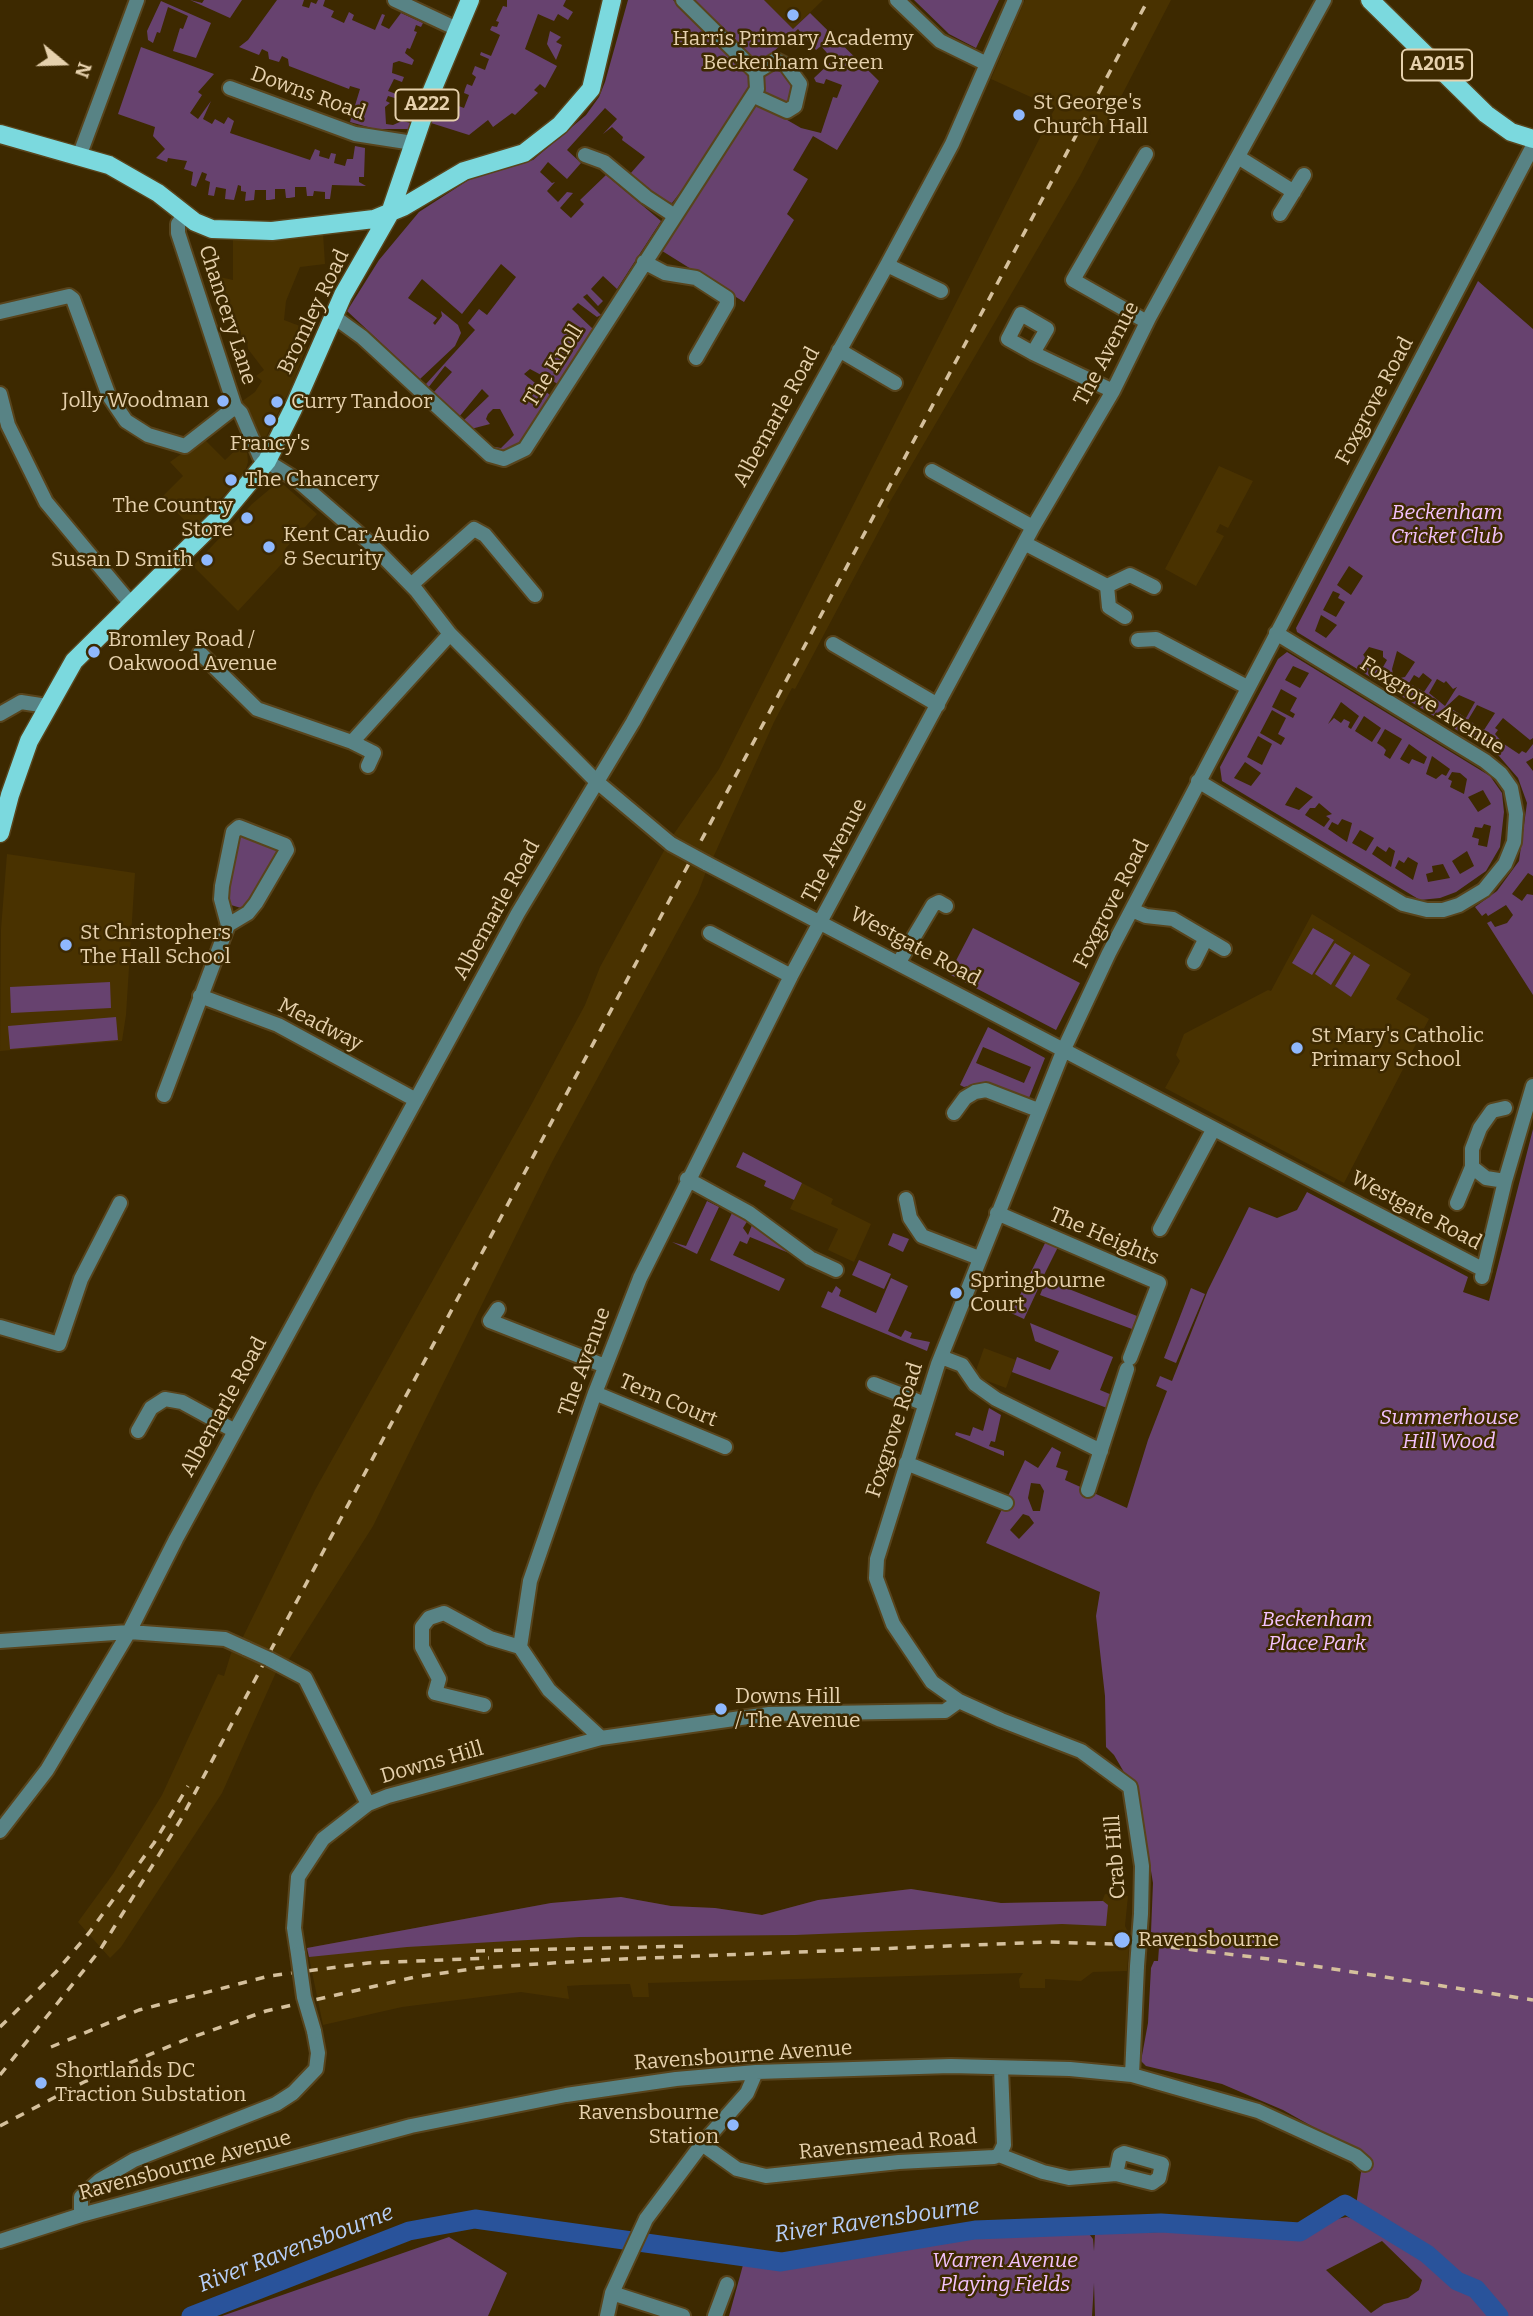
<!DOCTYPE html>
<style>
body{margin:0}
#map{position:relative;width:1533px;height:2316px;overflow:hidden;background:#3d2900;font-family:Bitter,serif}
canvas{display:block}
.north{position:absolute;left:28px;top:28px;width:70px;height:70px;-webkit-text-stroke:5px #3d2900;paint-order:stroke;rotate:109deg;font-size:19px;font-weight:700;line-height:28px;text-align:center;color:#e6d1ad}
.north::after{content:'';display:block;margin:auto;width:24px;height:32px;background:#e6d1ad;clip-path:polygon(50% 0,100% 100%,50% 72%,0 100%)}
</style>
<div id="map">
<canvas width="1533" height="2316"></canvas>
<div class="north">N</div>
</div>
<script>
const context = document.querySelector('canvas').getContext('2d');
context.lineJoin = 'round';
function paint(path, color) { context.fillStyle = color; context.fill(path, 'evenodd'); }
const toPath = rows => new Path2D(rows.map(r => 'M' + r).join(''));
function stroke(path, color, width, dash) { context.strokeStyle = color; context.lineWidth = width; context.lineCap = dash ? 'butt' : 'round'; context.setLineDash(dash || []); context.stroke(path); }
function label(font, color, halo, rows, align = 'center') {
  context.font = font + ' Bitter,serif'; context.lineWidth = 5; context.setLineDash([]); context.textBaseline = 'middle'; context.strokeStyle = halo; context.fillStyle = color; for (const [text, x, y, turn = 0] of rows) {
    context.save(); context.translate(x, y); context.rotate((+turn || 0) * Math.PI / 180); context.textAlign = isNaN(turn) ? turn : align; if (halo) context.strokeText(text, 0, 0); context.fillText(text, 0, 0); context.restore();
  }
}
paint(toPath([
 [764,0,823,0,793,29],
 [1025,0,1171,0,1080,176,887,507,890,510,795,689,792,688,774,722,712,860,671,838,719,769,1055,108,991,79],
 [323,233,325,264,300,267,286,301,284,320,313,331,292,385,265,439,261,442,241,402,255,392,262,381,256,376,264,370,248,349,247,342,243,340,215,276,233,280,233,238],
 [203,438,225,460,246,440,248,462,245,472,193,529,162,497,183,476,170,462],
 [1219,466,1253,481,1228,528,1220,524,1216,532,1224,536,1196,586,1165,569],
 [277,483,284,485,317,514,285,549,290,555,238,611,193,566,252,504],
 [666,847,707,869,698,893,552,1162,373,1526,286,1664,242,1639,315,1490,530,1107,585,1005,600,967],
 [7,854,135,873,126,1015,122,1041,0,1051,1,929],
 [1312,914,1411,974,1396,999,1429,1019,1344,1183,1165,1088,1180,1061,1176,1055,1184,1034,1268,990,1271,991],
 [802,1183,833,1199,831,1204,871,1224,854,1262,828,1250,838,1229,790,1209],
 [984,1348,1016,1360,1006,1388,974,1376],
 [233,1647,278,1668,222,1793,121,1947,110,1958,78,1922,113,1874,162,1795,218,1674,224,1676],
 [911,1889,1001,1903,1102,1901,1105,1894,1128,1896,1125,1926,1130,1936,1127,1971,1093,1972,1081,1981,1045,1979,1045,1988,1020,1988,1019,1979,1023,1973,648,1983,649,1997,633,1997,630,1984,583,1985,567,1986,569,1999,521,1992,402,2007,323,2025,307,1948,551,1903,621,1897,671,1906,715,1908,762,1915,818,1900]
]), '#493200');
paint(toPath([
 [190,0,202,3,204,0,242,0,230,18],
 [277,0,304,0,302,6,309,8,311,2,316,4,318,0,325,0,323,6,334,11,331,17,344,23,349,12,354,15,352,20,375,30,382,14,385,15,381,25,389,29,401,13,423,23,421,27,416,25,414,31,417,32,410,49,407,48,405,53,414,60,412,65,399,61,393,63,392,73,404,77,402,82,394,79,388,91,399,95,398,99,388,96,386,101,390,103,385,107,386,124,393,125,402,121,411,123,408,129,375,129,350,122,360,89,350,86,349,89,289,66,288,59,282,56,279,62,269,59,268,52,262,49,259,55,239,47,248,40],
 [507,0,566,0,563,6,573,12,568,20,558,14,554,21,538,14,525,49,557,66,545,88,540,84,534,90,538,93,515,115,512,113,493,127,488,120,469,135,431,123,437,106,442,108,445,101,464,108,469,95,464,93,465,89,467,84,472,86,476,77,472,74,475,66,485,70,489,59,480,55,481,52,491,56,500,35,490,30,492,26,497,27,499,22,496,21,503,6,507,7],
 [628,0,673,0,748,73,749,88,696,172,672,203,663,201,630,174,645,157,622,140,623,137,612,127,603,134,617,119,605,108,567,150,581,163,567,179,548,162,540,172,552,183,555,182,547,191,558,202,567,192,573,193,560,208,571,218,584,204,580,200,606,175,661,221,617,289,603,276,591,289,603,301,598,306,587,294,583,297,601,315,597,317,578,303,572,309,593,329,558,384,530,369,524,374,550,395,518,446,503,452,489,446,501,448,514,435,500,409,493,409,488,414,486,419,490,424,471,429,463,421,489,396,482,389,459,417,433,393,452,372,445,366,428,388,426,384,475,330,468,323,479,309,487,315,516,277,501,264,462,314,422,279,408,298,437,318,433,323,435,325,442,316,441,311,458,325,461,333,455,346,420,379,347,311,379,260,419,212,470,179,533,160,586,115,599,97,605,82],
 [688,0,764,0,793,29,810,13,879,81,837,150,813,136,793,170,808,179,787,214,794,220,744,302,659,249,755,106,763,106,801,128,821,133,833,97,837,98,842,85,826,79,824,84,816,82,814,78,833,60,821,46,816,50,798,29,758,66],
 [914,0,999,0,976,48,949,34],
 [161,1,211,23,196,58,173,51,180,28,183,29,188,16,168,7,160,33,157,32,153,43,148,40,147,31],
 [550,31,561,37,556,42,562,45,556,60,547,44],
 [141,47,214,74,198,92,202,95,190,113,198,119,211,101,203,119,212,124,215,119,224,124,228,117,234,121,230,133,310,160,315,149,320,151,319,156,329,159,331,153,336,154,334,163,345,166,347,159,353,159,355,146,365,148,364,177,359,177,359,182,366,186,332,185,330,199,325,199,325,192,314,191,313,196,307,196,306,187,295,187,295,197,289,198,286,198,285,189,275,189,275,199,269,200,266,200,266,190,255,190,254,200,245,201,246,192,241,191,241,186,238,185,234,200,225,199,226,189,216,187,214,196,208,195,210,182,205,180,207,174,202,172,196,187,191,185,193,172,184,169,187,161,168,158,167,162,156,158,165,149,153,136,155,127,118,114],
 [771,68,780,68,795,85,790,104,762,93,764,74],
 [1478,281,1533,329,1533,738,1530,740,1503,718,1495,728,1498,730,1495,734,1504,744,1519,754,1522,751,1526,753,1533,744,1533,758,1526,762,1533,771,1533,876,1528,873,1512,894,1522,901,1527,894,1533,895,1533,995,1487,923,1491,921,1495,927,1507,923,1513,915,1506,905,1488,916,1486,913,1482,916,1475,907,1497,891,1519,861,1527,803,1518,778,1499,756,1297,632,1296,628],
 [1349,566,1363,576,1351,595,1337,585],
 [1333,591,1340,594,1338,598,1345,602,1336,617,1323,610],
 [1321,615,1337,625,1326,638,1315,631],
 [1369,647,1383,651,1383,657,1387,660,1383,667,1363,655],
 [1397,651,1415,662,1405,677,1400,678,1393,674,1392,669],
 [1423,673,1432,680,1424,692,1409,683,1414,675,1419,678],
 [1437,679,1444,683,1446,681,1453,689,1457,687,1445,706,1429,693],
 [1459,695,1475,702,1466,718,1447,706],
 [1477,705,1495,713,1484,730,1468,720],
 [1287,652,1490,776,1502,793,1504,812,1500,847,1486,871,1456,892,1440,898,1420,900,1222,781,1220,767,1278,659],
 [1293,666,1309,673,1300,688,1285,680],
 [1281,689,1297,698,1290,711,1295,714,1293,718,1272,707],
 [1341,702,1359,716,1351,729,1348,727,1350,722,1344,719,1341,723,1334,718,1328,724],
 [1272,710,1286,718,1278,734,1285,738,1281,745,1260,733],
 [1364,716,1381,728,1372,742,1355,731],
 [1385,729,1402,739,1390,759,1384,755,1386,750,1383,747,1377,743],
 [1258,736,1272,744,1262,765,1247,757],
 [1409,744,1427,757,1424,764,1412,759,1409,764,1400,759],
 [1432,756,1450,769,1446,776,1442,774,1436,779,1426,774],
 [1245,762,1261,773,1251,786,1234,778],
 [1452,772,1460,773,1467,779,1464,794,1450,787,1452,781,1448,779],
 [1296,787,1313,797,1299,810,1285,805],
 [1483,790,1491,804,1478,812,1468,797],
 [1319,803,1332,814,1326,816,1330,819,1324,827,1305,815,1310,808,1315,808],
 [1342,819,1352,823,1347,842,1328,829,1332,822,1338,825],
 [1484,824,1491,826,1487,847,1478,845,1479,839,1472,837,1475,827,1482,828],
 [1360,830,1374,838,1366,851,1352,843],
 [1377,846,1386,852,1389,847,1395,851,1391,867,1372,854],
 [1467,851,1474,866,1460,874,1452,861],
 [1408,857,1418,863,1413,880,1395,868,1399,860,1404,863],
 [1443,864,1450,878,1428,882,1426,874,1433,872,1432,866],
 [241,835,281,850,248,907,241,908,231,905,227,895],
 [973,928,1080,983,1056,1030,949,974],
 [1313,928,1334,940,1312,975,1292,963],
 [1335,943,1351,953,1331,985,1315,974],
 [1354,955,1370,965,1351,997,1335,986],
 [110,982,111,1008,11,1013,10,987],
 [116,1017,118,1040,10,1049,8,1026],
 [988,1027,1045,1058,1029,1098,985,1082,964,1087,960,1085],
 [983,1047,1031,1067,1024,1083,976,1063],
 [1533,1129,1533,2316,1095,2316,1094,2283,1092,2316,729,2316,743,2265,781,2262,984,2230,1086,2230,1093,2239,1094,2251,1095,2234,1255,2229,1255,2234,1347,2217,1354,2219,1364,2152,1358,2152,1283,2110,1222,2084,1146,2066,1141,2061,1148,2023,1151,1968,1154,1961,1158,1961,1160,1934,1151,1932,1153,1883,1139,1798,1114,1755,1106,1747,1105,1696,1096,1616,1100,1592,986,1543,1025,1460,1038,1468,1052,1447,1061,1452,1056,1467,1068,1471,1065,1480,1127,1508,1148,1440,1167,1391,1156,1386,1160,1376,1172,1381,1208,1290,1249,1207,1277,1218,1297,1210,1307,1192,1468,1277,1463,1292,1489,1301],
 [1031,1483,1040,1484,1044,1491,1040,1511,1033,1511,1028,1498],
 [1023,1514,1029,1516,1034,1523,1019,1539,1010,1530],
 [1382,2241,1422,2280,1419,2290,1408,2298,1384,2304,1371,2313,1326,2270],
 [743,1152,802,1183,794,1200,764,1186,766,1181,736,1167],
 [707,1201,719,1207,697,1254,672,1242,686,1246],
 [732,1213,748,1220,743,1228,748,1235,752,1225,789,1253,750,1237,747,1244,740,1241,733,1255,785,1279,779,1291,710,1260],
 [893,1233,909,1239,903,1252,888,1245],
 [1047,1239,1059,1245,1041,1281,1029,1276],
 [859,1260,891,1274,884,1289,852,1275],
 [891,1278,908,1286,888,1331,901,1337,905,1330,912,1333,910,1338,930,1342,927,1351,821,1307,828,1291,832,1293,836,1286,841,1290,839,1296,876,1313],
 [1046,1280,1137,1316,1132,1329,1040,1295],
 [1026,1283,1038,1289,1024,1319,1011,1313],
 [1191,1288,1205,1294,1176,1363,1164,1358],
 [1030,1323,1113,1357,1100,1390,1112,1395,1107,1408,1012,1372,1017,1357,1050,1370,1059,1351,1035,1341],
 [989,1408,1001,1415,995,1442,991,1441,989,1446,1004,1451,1004,1456,955,1435,956,1432,970,1436,973,1427,983,1431],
 [911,1889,1001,1903,1103,1901,1108,1905,1106,1926,1062,1924,795,1935,580,1937,407,1947,309,1957,307,1948,551,1903,621,1897,671,1906,715,1908,762,1915,818,1900],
 [449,2237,507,2273,488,2316,222,2316]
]), '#67426f');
stroke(toPath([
 [191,2316,409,2231,475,2219,781,2262,975,2230,1161,2223,1300,2232,1345,2204,1427,2254,1457,2281,1476,2289,1499,2316]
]), '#29539b', 19);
const minor = toPath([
 [395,0,457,29],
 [897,0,940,41,987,64],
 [230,88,355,134,413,143],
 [754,96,787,111,795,106,800,84,786,65,776,60,756,72],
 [80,154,137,0],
 [1146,154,1073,280,1147,322],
 [585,155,604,162,646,197,675,216],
 [1238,157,1294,192],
 [1280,214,1304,175],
 [184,215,178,224,178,233,235,407,241,413,260,457,297,480,372,545,416,590,450,634,596,781,671,844],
 [644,262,665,273,696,278,727,298,727,304,696,358],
 [887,265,941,291],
 [0,312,69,296,73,299,109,396,126,421,148,435,185,446,235,407],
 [333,316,362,337,490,455,504,459,525,449,757,89,756,72,683,0],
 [839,350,895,383],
 [1033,353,1008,339,1021,314,1047,329,1033,353,1113,391],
 [0,394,8,425,46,502,131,604],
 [932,471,1033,527],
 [1026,544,1107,586],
 [411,585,474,529,485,535,535,595],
 [1107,586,1130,575,1154,587],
 [1107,586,1109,607,1125,617],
 [1138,640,1156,639,1247,687],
 [833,644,938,705],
 [200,653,257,709,352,742,450,634],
 [0,714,21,702,47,706],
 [352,742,374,753,368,766],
 [1198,781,1403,904,1427,910,1443,910,1459,905,1484,890,1505,864,1514,842,1516,814,1511,788,1501,774,1485,761,1276,633],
 [239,827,285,845,287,850,256,903,248,913,228,925,221,899,222,886,233,832,239,827],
 [706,863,1484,1270],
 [1132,910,1146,916,1173,919,1224,949],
 [710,933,791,976],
 [899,962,933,905,939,902,946,906],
 [1194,962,1205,940],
 [200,996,278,1025,416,1100],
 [164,1095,228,925],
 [954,1113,965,1098,975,1092,986,1090,1038,1110],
 [1472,1167,1472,1149,1480,1128,1492,1111,1505,1108],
 [687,1179,749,1213,810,1258,836,1270],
 [906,1199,910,1218,922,1236,979,1258],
 [1457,1203,1472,1167,1486,1178,1505,1181],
 [997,1213,1159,1283,1130,1358],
 [1160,1229,1213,1130],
 [1482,1277,1505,1181,1533,1086],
 [498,1309,490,1321,605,1366],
 [0,1327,59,1344,81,1279,120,1203],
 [941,1357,962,1365,975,1384,996,1399,1101,1451],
 [874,1384,925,1404],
 [595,1393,725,1447],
 [138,1431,151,1408,165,1399,182,1402,235,1431],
 [906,1463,1006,1503],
 [1088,1490,1127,1369],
 [0,1641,129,1632,225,1639,247,1649],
 [269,1659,305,1678,368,1804],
 [484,1705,435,1693,439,1679,422,1647,422,1627,429,1618,444,1613,490,1638,520,1647],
 [601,1738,549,1690,520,1647,530,1581,595,1393,640,1278,791,976,1033,527,1113,391,1149,318,1324,0],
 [0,1831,47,1770,129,1632,176,1539,518,913,633,722,887,265,952,144,1015,0],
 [1141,1914,1142,1866,1130,1787,1081,1751,1001,1720,959,1701,932,1682,893,1624,876,1578,877,1559,938,1364,1064,1049,1109,953,1533,146],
 [298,1954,294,1928,298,1877,323,1839,368,1804,388,1796,601,1738,769,1714,945,1711,959,1701],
 [1132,2075,1137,1966],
 [702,2144,737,2169,766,2176,899,2162,994,2157,999,2155,1004,2145,1001,2068],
 [999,2155,1043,2172,1069,2178,1116,2174,1152,2183,1159,2178,1162,2164,1124,2153,1120,2155,1116,2174],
 [81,2215,81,2197,100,2180,134,2160,276,2104,293,2093,316,2069,318,2053,314,2031],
 [0,2241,81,2215,411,2126,566,2095,676,2079,756,2072,951,2066,1070,2069,1132,2075,1258,2111,1356,2156,1365,2164],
 [612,2293,683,2316],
 [607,2316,612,2293,646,2219,702,2144,747,2093,756,2072],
 [715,2316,727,2284]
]);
const major = toPath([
 [1370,0,1486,114,1511,132,1533,139],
 [0,134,109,165,158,193,195,222,212,229,272,231,374,219,403,207,464,171,524,153,560,125,591,89,612,0],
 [0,833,10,795,29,741,74,661,222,515,267,461,293,409,343,295,390,213,431,93,470,0]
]);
stroke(minor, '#58441c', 18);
stroke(major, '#58441c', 21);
stroke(minor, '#588385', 14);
stroke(major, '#7bd9de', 18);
stroke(toPath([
 [1153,1945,1269,1959,1533,2000],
 [476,1951,689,1946],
 [0,2027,56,1972,89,1933,154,1843,188,1786],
 [51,2047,139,2010,269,1976,368,1963,489,1958],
 [0,2075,100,1950,180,1821,1148,0],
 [0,2126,84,2082,187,2039,266,2011,415,1977,478,1968,599,1960,1048,1942,1143,1945]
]), '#d5c09c', 3.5, [9, 9]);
const minorBridge = toPath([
 [671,844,706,863],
 [247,1649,269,1659],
 [298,1954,304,1997,314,2031],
 [1137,1966,1141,1914]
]);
stroke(minorBridge, '#58441c', 18, []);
stroke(minorBridge, '#588385', 14);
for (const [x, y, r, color] of [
 [793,15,7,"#8fb8fd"],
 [1019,115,7,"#8fb8fd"],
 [223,401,7,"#8fb8fd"],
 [277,402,7,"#8fb8fd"],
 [270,420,7,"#8fb8fd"],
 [231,480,7,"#8fb8fd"],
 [247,518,7,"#8fb8fd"],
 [269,547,7,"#8fb8fd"],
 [207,560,7,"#8fb8fd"],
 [94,652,7,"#8fb8fd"],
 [66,945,7,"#8fb8fd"],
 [1297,1048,7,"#8fb8fd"],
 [956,1293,7,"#8fb8fd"],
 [721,1709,7,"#8fb8fd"],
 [1122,1940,9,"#8fb8fd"],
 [41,2083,7,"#8fb8fd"],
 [733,2125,7,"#8fb8fd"]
]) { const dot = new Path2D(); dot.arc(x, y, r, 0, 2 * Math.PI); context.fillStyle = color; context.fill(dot); stroke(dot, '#3d2900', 2.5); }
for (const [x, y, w] of [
 [1437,65,70],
 [427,105,63]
]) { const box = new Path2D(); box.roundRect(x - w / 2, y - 15.5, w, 31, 5); context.fillStyle = '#3d2900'; context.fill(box); stroke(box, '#e6d1ad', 2); }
label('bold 19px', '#e6d1ad', null, [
 ["A2015",1437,65],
 ["A222",427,105]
]);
label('21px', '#e6d1ad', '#3d2900', [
 ["Harris Primary Academy",793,39,"center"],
 ["Beckenham Green",793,63,"center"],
 ["St George's",1033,103],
 ["Church Hall",1033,127],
 ["Jolly Woodman",209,401,"right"],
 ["Curry Tandoor",291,402],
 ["Francy's",270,444,"center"],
 ["The Chancery",245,480],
 ["The Country",233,506,"right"],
 ["Store",233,530,"right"],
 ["Kent Car Audio",283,535],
 ["& Security",283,559],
 ["Susan D Smith",193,560,"right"],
 ["Bromley Road /",108,640],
 ["Oakwood Avenue",108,664],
 ["St Christophers",80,933],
 ["The Hall School",80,957],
 ["St Mary's Catholic",1311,1036],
 ["Primary School",1311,1060],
 ["Springbourne",970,1281],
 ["Court",970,1305],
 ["Downs Hill",735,1697],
 ["/ The Avenue",735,1721],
 ["Ravensbourne",1138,1940],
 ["Shortlands DC",55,2071],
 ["Traction Substation",55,2095],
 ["Ravensbourne",719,2113,"right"],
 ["Station",719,2137,"right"]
], 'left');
label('21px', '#e6d1ad', '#3d2900', [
 ["Downs Road",308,94,20],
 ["Bromley Road",314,312,-64],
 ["Chancery Lane",227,315,72],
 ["The Avenue",1107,354,-62],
 ["The Knoll",554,366,-58],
 ["Foxgrove Road",1375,401,-62],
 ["Albemarle Road",777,417,-61],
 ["Foxgrove Avenue",1432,706,32],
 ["The Avenue",835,851,-62],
 ["Foxgrove Road",1112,904,-63],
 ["Albemarle Road",497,910,-61],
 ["Westgate Road",915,947,28],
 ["Meadway",320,1025,27],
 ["Westgate Road",1416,1211,28],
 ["The Heights",1104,1237,23],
 ["The Avenue",585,1362,-70],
 ["Tern Court",668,1401,23],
 ["Albemarle Road",224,1407,-61],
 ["Foxgrove Road",895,1430,-72],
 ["Downs Hill",432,1763,-16],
 ["Crab Hill",1116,1857,-94],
 ["Ravensbourne Avenue",743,2056,-4],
 ["Ravensmead Road",888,2145,-5],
 ["Ravensbourne Avenue",185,2166,-15]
]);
label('italic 21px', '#f3c2fd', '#3d2900', [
 ["Beckenham",1447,513],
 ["Cricket Club",1447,537],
 ["Summerhouse",1449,1418],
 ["Hill Wood",1449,1442],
 ["Beckenham",1317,1620],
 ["Place Park",1317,1644],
 ["Warren Avenue",1005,2261],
 ["Playing Fields",1005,2285]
]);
label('italic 23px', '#b6cef7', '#3d2900', [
 ["River Ravensbourne",877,2221,-8],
 ["River Ravensbourne",296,2249,-21]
]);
</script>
